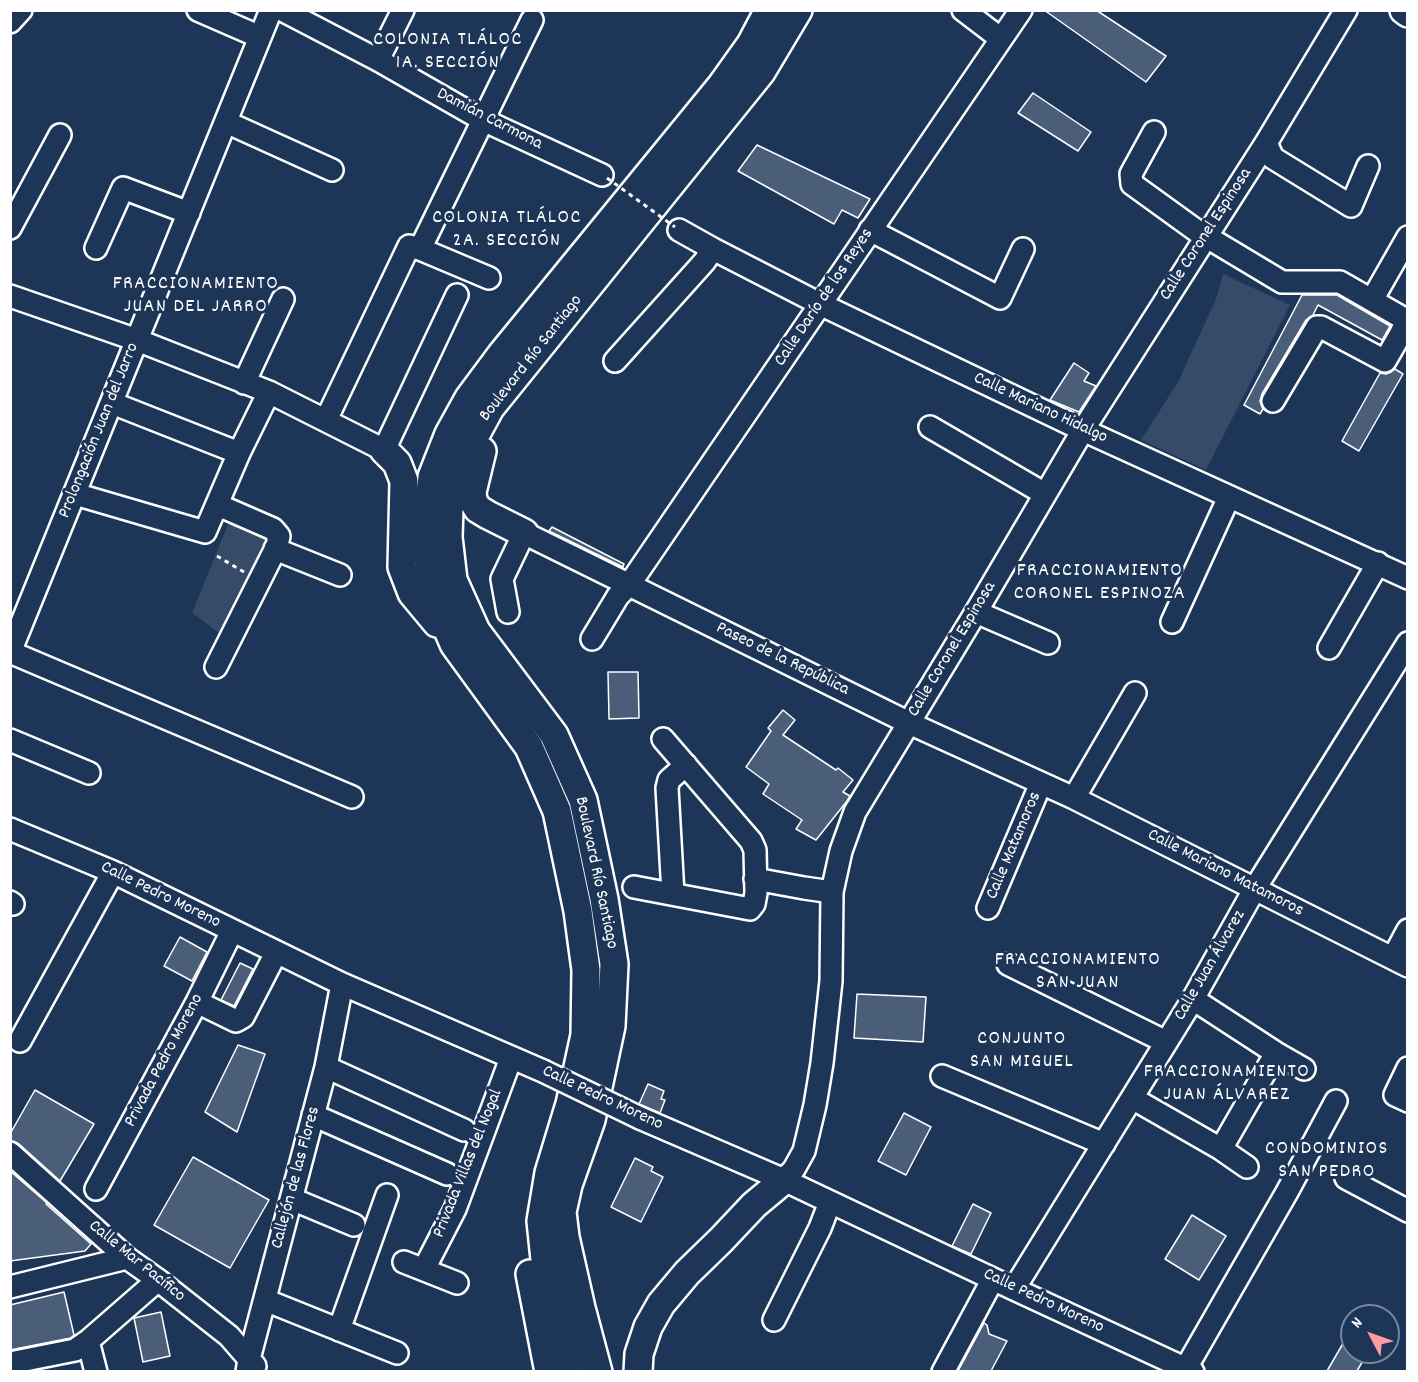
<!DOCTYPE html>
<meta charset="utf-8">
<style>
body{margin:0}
#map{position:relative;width:1418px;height:1382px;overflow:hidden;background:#1d3557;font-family:Dekko,sans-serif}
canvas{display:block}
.frame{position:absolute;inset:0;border:12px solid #fff;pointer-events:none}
.north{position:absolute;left:1340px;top:1304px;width:60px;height:60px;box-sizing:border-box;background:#1d3557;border:2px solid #77869a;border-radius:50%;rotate:311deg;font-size:16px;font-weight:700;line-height:24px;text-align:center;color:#fff}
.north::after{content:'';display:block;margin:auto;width:21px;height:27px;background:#ff9aa2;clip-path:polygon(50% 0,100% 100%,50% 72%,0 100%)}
</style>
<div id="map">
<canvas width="1418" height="1382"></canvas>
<div class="frame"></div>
<div class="north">N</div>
</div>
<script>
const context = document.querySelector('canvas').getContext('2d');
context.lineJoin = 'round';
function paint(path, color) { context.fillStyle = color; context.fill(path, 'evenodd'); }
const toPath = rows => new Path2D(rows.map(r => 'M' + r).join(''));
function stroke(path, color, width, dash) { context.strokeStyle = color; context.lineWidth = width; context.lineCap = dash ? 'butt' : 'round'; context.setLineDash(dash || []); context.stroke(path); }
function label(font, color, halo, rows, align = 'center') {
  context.font = font + ' Dekko,sans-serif'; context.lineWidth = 6; context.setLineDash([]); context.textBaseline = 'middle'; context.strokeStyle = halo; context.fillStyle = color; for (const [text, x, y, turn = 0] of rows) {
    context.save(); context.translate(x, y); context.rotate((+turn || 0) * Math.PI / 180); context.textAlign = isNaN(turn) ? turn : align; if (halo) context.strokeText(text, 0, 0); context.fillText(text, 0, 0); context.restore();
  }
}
paint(toPath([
 [1223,274,1290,305,1206,470,1141,440,1178,382,1216,299],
 [231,517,277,546,229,640,192,613]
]), '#364b69');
const building = toPath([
 [1044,10,1096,10,1166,56,1146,82,1044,10],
 [1033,93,1091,132,1078,151,1018,113,1033,93],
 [757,145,870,199,858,218,842,210,834,224,738,171,757,145],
 [1302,295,1337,295,1390,326,1382,340,1318,305,1313,315,1306,320,1262,394,1260,401,1263,409,1260,414,1244,405,1302,295],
 [1074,363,1089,373,1084,381,1096,386,1079,412,1050,400,1074,363],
 [1395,369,1403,374,1359,451,1342,441,1380,373,1386,374,1391,372,1395,369],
 [552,527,624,564,623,567,549,531,552,527],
 [608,672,638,672,639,718,609,719,608,672],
 [783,710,795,720,783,735,836,770,838,768,853,780,843,792,850,796,847,801,816,840,796,829,802,820,763,794,769,784,746,767,771,731,768,728,783,710],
 [180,937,207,952,192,981,164,966,180,937],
 [240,963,253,969,234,1006,221,1000,240,963],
 [857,994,926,997,923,1042,854,1038,857,994],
 [238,1045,265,1054,237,1132,205,1112,238,1045],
 [648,1084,664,1091,661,1099,665,1100,660,1113,639,1104,648,1084],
 [35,1090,94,1124,60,1181,19,1144,10,1141,10,1134,35,1090],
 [904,1113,931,1127,906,1175,878,1161,904,1113],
 [193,1157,269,1200,230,1268,154,1225,193,1157],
 [635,1158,653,1167,651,1171,663,1177,641,1222,611,1207,635,1158],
 [10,1171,47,1203,46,1204,91,1244,85,1251,10,1261,10,1171],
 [973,1204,991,1213,971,1254,952,1246,973,1204],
 [1192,1215,1226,1236,1199,1280,1165,1259,1192,1215],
 [64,1292,74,1335,71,1338,10,1350,10,1305,64,1292],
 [161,1312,170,1356,143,1362,134,1318,161,1312],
 [984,1323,987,1325,989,1334,1007,1341,991,1371,958,1371,984,1323],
 [1352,1328,1352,1352,1368,1352,1357,1371,1327,1371,1352,1328]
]);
paint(building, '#4a5d79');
stroke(building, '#fff', 1.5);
const minor = toPath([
 [198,10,260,37],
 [282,10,378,60,483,120,602,175],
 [963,10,1001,39],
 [10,22,21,10],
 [378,60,403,10],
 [226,122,332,170],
 [1154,132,1131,174,1132,184,1197,231,1282,282,1340,282,1408,321],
 [1266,143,1273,158,1351,206,1368,166],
 [10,228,60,135],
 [679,230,713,249,820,304,1083,430,1408,578],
 [870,230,1000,298,1023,249],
 [96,248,123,188,189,213],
 [420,249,532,20],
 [10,296,137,340,269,392,384,450,457,295],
 [1372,300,1408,237],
 [615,361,704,262,713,249],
 [244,383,283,299],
 [1273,401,1317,327,1321,327,1385,361,1400,335,1408,319],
 [112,403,239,453],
 [326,420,409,246,420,249,489,278],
 [930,427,1045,494],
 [75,494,205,532,239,453,269,392],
 [275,549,340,575],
 [508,612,502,579,524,533,909,723,1074,798,1408,966],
 [976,612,1048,643],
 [1172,622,1229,497],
 [592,639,618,596,629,585,1021,10],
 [1329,648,1378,563],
 [10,652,271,10],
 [10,652,352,797],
 [216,667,277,546,279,536,273,529,218,505],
 [10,740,89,773],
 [1074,798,1135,693],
 [10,829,113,872,342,984,543,1071],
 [755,879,804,888,832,892],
 [634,887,750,909,754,904,756,893,755,850,751,841,663,739],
 [673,894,667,788,669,780,686,765],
 [10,902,13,904],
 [988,908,1041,783],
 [1393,958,1408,930],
 [1008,964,1166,1042],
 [1193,999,1276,1053,1304,1069],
 [197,1002,236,1021,243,1017,276,953],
 [20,1041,113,872],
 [326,1067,464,1130],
 [1408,1068,1395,1095,1408,1101],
 [942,1076,1104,1144],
 [1132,1098,1221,1149,1247,1167],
 [313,1115,447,1174],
 [640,1118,784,1180,1014,1289,1193,1372],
 [1221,1149,1276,1053],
 [10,1153,127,1258,158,1280,229,1336,255,1366],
 [1346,1178,1408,1211],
 [784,1180,794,1169,804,1151,815,1105,822,1063,831,981,832,892,841,851,855,812,976,612,1083,430,1266,143,1346,10],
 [96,1189,197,1002,232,931],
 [292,1199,354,1225],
 [404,1262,457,1283],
 [424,1269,455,1209,511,1058],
 [10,1287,127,1258],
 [1014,1289,1193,999,1254,890,1408,643],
 [265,1300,397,1353],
 [774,1320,820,1228,830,1202],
 [339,1330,387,1195],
 [88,1341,96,1372],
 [10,1363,75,1350,88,1341,158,1280],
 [1186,1368,1287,1192,1336,1101],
 [247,1372,249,1359,326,1067,342,984],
 [943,1372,993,1279]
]);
const major = toPath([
 [1404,10,1408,13],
 [384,450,397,463,404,481,402,567,412,593,437,623],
 [482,451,472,492,473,501,478,509,488,515,524,533],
 [530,1274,549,1372],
 [570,1372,546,1269,541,1221,549,1173,570,1104,585,1035,586,970,578,911,557,811,529,747,454,644,433,595,426,537,432,477,449,434,469,398,501,355,721,86,751,44,769,10],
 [598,1372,581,1308,565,1237,562,1212,568,1185,591,1120,611,1026,614,964,604,899,583,800,554,735,476,631,453,580,448,537,449,508,455,484,470,445,490,408,761,72,798,10],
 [638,1372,639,1354,648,1327,661,1304,687,1273,721,1240,754,1205,784,1180]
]);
stroke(minor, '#fff', 26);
stroke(major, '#fff', 32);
stroke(toPath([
 [217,556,244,572]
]), '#fff', 3, [4.5, 4.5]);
stroke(minor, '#1d3557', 21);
stroke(major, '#1d3557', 27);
const minorBridge = toPath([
 [543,1071,640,1118]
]);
stroke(minorBridge, '#fff', 26, []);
stroke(toPath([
 [607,178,675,227]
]), '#fff', 3, [4.5, 4.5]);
stroke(minorBridge, '#1d3557', 21);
label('18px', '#fff', '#1d3557', [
 ["Damián Carmona",489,120,27],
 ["Calle Coronel Espinosa",1207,235,-57],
 ["Calle Darío de los Reyes",825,298,-56],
 ["Boulevard Río Santiago",532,359,-52],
 ["Calle Mariano Hidalgo",1040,409,25],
 ["Prolongación Juan del Jarro",100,431,-68],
 ["Calle Coronel Espinosa",953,650,-59],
 ["Paseo de la República",782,660,26],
 ["Calle Matamoros",1015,846,-67],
 ["Boulevard Río Santiago",595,873,78],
 ["Calle Mariano Matamoros",1225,874,27],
 ["Calle Pedro Moreno",160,896,26],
 ["Calle Juan Álvarez",1211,966,-60],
 ["Privada Pedro Moreno",165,1061,-62],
 ["Calle Pedro Moreno",602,1099,25],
 ["Privada Villas del Nogal",469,1164,-68],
 ["Callejón de las Flores",297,1178,-75],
 ["Calle Mar Pacífico",136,1262,39],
 ["Calle Pedro Moreno",1043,1302,25]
]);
context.letterSpacing = '1.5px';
label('20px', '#fff', '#1d3557', [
 ["COLONIA TLÁLOC",448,41],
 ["1A. SECCIÓN",448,64],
 ["COLONIA TLÁLOC",507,219],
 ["2A. SECCIÓN",507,242],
 ["FRACCIONAMIENTO",196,285],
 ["JUAN DEL JARRO",196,308],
 ["FRACCIONAMIENTO",1100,572],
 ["CORONEL ESPINOZA",1100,595],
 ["FRACCIONAMIENTO",1078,961],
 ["SAN JUAN",1078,984],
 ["CONJUNTO",1022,1040],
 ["SAN MIGUEL",1022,1063],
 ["FRACCIONAMIENTO",1227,1073],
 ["JUAN ÁLVAREZ",1227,1096],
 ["CONDOMINIOS",1327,1150],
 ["SAN PEDRO",1327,1173]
]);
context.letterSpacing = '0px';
</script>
